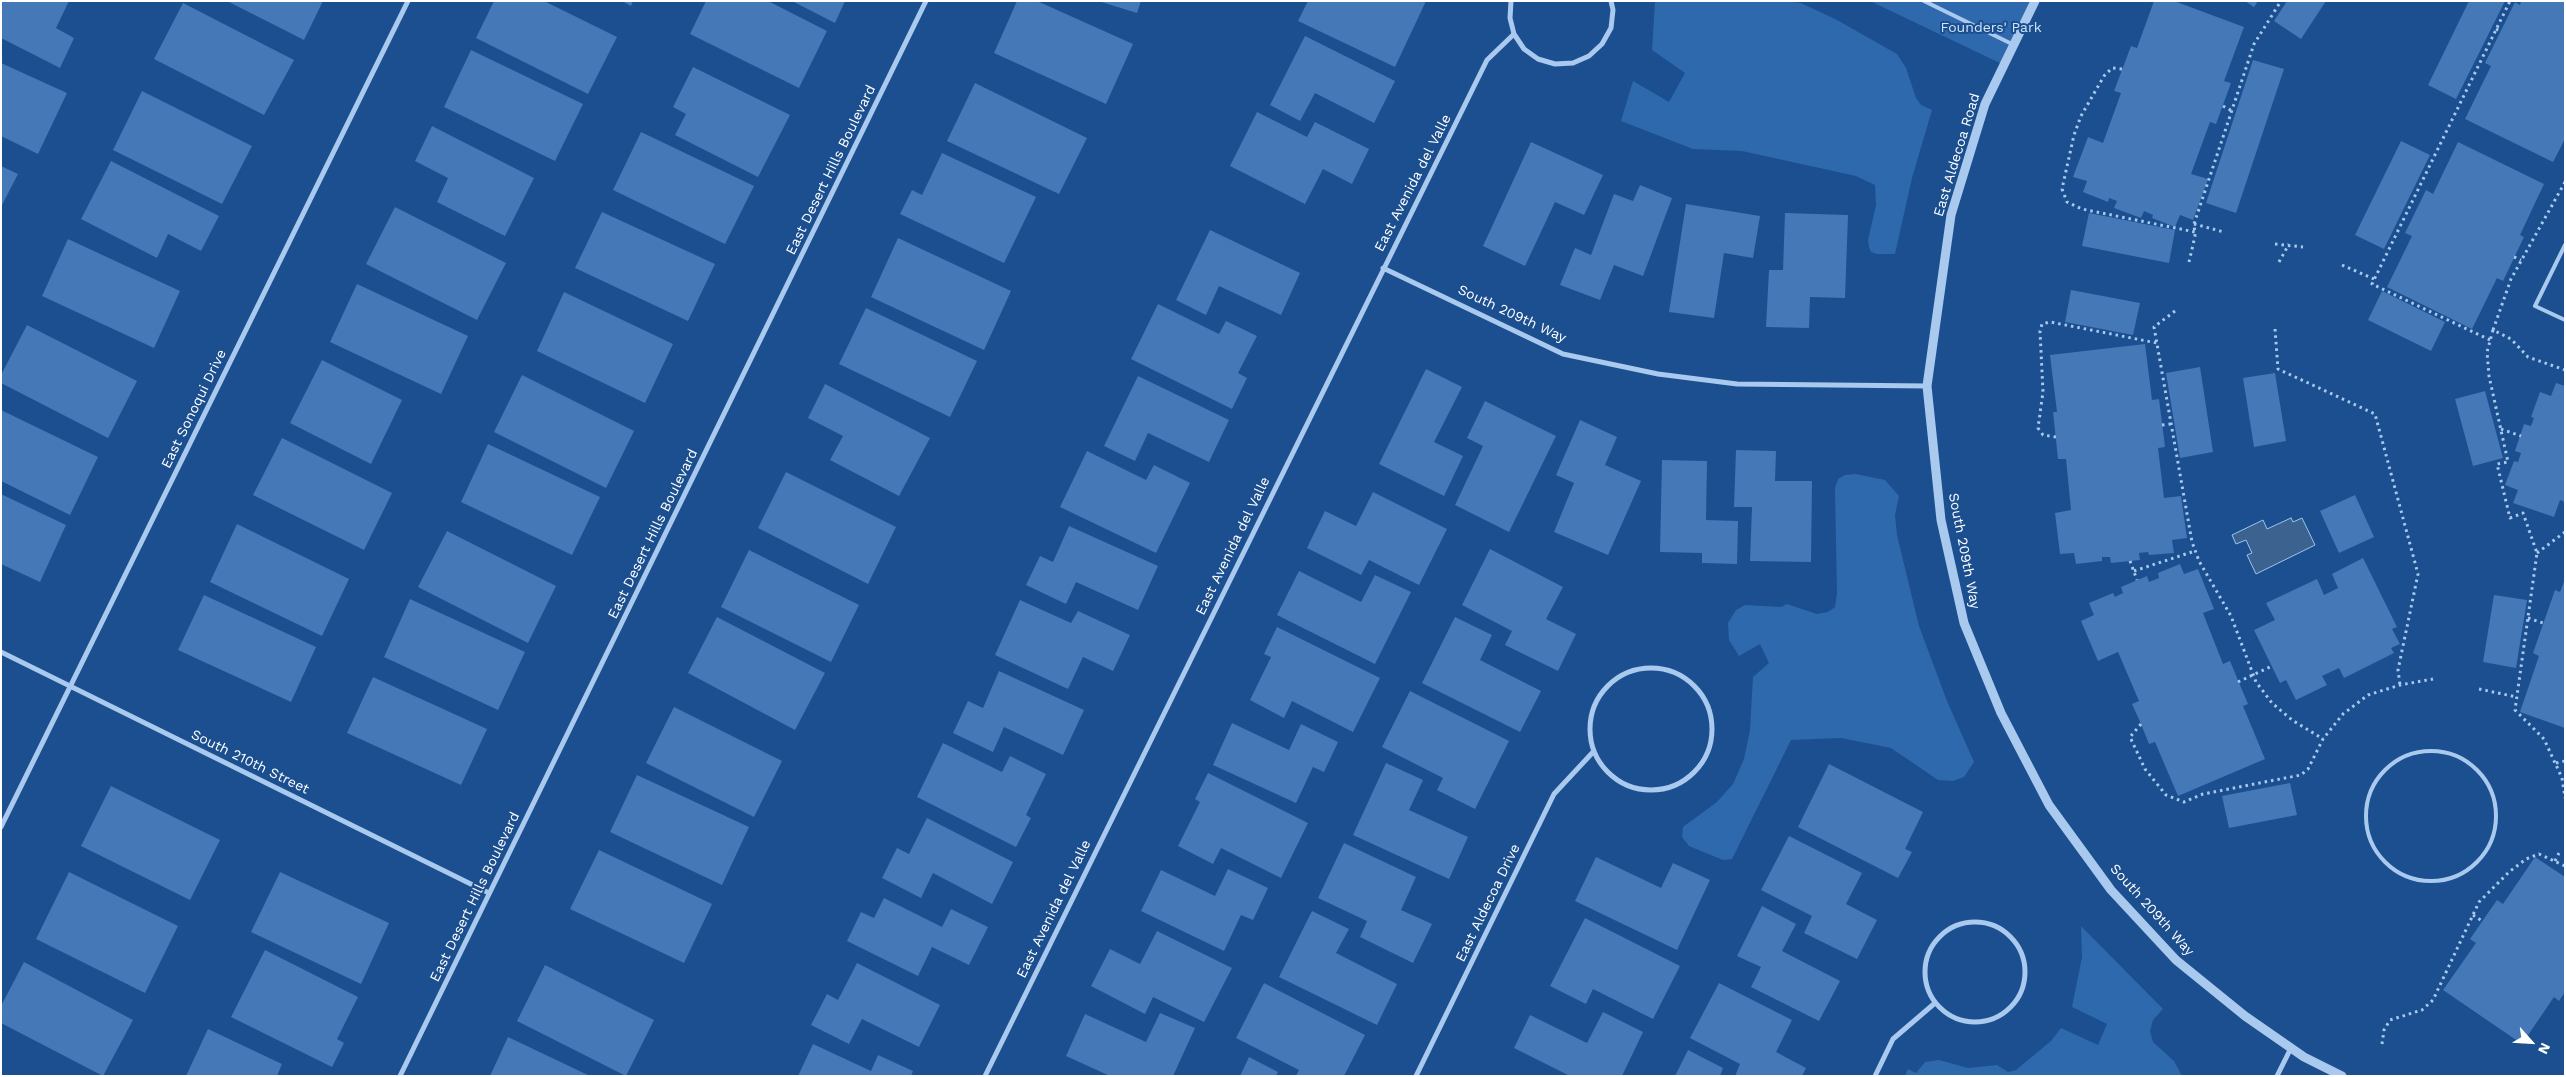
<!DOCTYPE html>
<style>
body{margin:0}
#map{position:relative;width:2566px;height:1077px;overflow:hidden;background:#1b4f8f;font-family:"Work Sans",sans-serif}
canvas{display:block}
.frame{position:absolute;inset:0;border:2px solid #fff;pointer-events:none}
.north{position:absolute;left:2506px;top:1017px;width:50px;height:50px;-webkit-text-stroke:4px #1b4f8f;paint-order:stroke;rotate:116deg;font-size:14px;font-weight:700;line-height:20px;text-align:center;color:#fff}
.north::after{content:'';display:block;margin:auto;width:18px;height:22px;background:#fff;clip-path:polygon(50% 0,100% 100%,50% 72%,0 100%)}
</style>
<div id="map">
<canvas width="2566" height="1077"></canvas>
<div class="frame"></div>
<div class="north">N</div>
</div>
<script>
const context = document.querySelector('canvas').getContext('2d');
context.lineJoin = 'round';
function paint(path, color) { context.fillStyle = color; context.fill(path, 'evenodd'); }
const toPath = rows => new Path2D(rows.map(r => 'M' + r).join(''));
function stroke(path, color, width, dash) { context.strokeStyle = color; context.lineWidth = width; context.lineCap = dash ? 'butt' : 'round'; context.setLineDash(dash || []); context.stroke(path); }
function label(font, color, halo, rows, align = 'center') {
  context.font = font + ' "Work Sans",sans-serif'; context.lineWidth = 4; context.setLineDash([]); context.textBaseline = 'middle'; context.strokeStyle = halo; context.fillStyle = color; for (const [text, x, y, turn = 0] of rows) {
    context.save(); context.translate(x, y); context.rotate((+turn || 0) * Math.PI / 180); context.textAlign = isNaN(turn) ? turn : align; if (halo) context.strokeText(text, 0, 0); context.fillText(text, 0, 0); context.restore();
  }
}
paint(toPath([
 [1655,1,1783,1,1801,3,1837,20,1897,54,1906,68,1916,98,1921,105,1932,110,1912,178,1895,254,1877,254,1871,252,1869,247,1868,240,1876,205,1875,185,1856,176,1742,151,1693,149,1621,121,1633,81,1669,102,1685,73,1652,50],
 [1870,1,2035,1,2004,65],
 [1856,474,1885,480,1899,496,1895,515,1897,535,1919,626,1947,701,1974,762,1964,777,1953,781,1938,780,1891,748,1841,738,1791,740,1732,859,1723,860,1689,846,1682,837,1683,827,1717,802,1733,784,1744,759,1750,730,1753,677,1769,663,1760,644,1739,656,1729,640,1728,623,1736,610,1745,605,1781,607,1787,604,1817,614,1828,612,1835,607,1837,593,1835,488,1838,479,1845,475],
 [2081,926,2163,1009,2153,1020,2150,1031,2153,1042,2174,1061,2182,1076,1905,1076,1908,1069,1916,1073,1925,1062,1939,1060,1968,1068,1997,1065,2008,1072,2016,1070,2051,1041,2061,1028,2098,1045,2107,1024,2072,1007,2082,957]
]), '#2e69ad');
const water = toPath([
 [2291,518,2293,522,2302,518,2315,545,2256,574,2247,555,2252,553,2246,540,2236,544,2232,535,2263,520,2267,529,2291,518]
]);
paint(water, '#3c6290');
stroke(water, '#9cc4f0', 1);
paint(toPath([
 [1,1,69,1,56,28,74,38,60,68,1,38],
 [227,1,323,1,304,40],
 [494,1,544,1,617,37,588,94,476,38],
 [622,1,633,1,631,6],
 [706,1,768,1,827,31,799,88,690,34],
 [792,1,845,1,835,23],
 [1017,1,1037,1,1133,44,1106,104,994,53],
 [1098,1,1141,1,1137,13],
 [1308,1,1426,1,1395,67,1298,21],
 [2154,1,2174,1,2244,27,2224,81,2231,83,2216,124,2210,122,2191,174,2208,179,2193,220,2180,215,2175,227,2152,218,2153,215,2144,211,2141,218,2114,208,2117,201,2109,198,2108,202,2083,192,2087,181,2073,177,2088,137,2103,143,2121,93,2114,91,2131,46,2137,48],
 [2245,1,2258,1,2254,7],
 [2287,1,2326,1,2301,39,2274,21],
 [2469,1,2505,1,2456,99,2428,85],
 [2521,1,2565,1,2565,139,2553,162,2465,119,2491,66,2485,63,2515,2,2520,5],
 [183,3,294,60,264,115,154,59],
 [1305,36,1395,81,1374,123,1315,93,1300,121,1270,105],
 [471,50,583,104,555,161,444,107],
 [2253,60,2284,69,2236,213,2206,203],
 [1,63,67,93,38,154,1,136],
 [693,67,790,115,758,177,675,135,686,114,673,107],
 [975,83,1087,138,1059,194,947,141],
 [142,91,252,146,222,204,113,150],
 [1257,112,1307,137,1315,122,1369,149,1352,184,1323,169,1305,204,1230,166],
 [432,126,534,178,505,236,437,202,448,178,415,161],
 [641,132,754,186,725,244,613,190],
 [2401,141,2430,155,2384,249,2355,235],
 [1531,142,1603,175,1584,215,1555,202,1525,266,1483,246],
 [2458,142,2544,184,2520,235,2524,237,2503,281,2497,278,2472,329,2387,287,2412,236,2405,233,2426,190,2433,194],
 [942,153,1036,197,1004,263,900,214,912,190,922,195],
 [111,161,219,216,201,251,168,234,157,258,81,219],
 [1,166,18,174,1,207],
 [1640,185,1672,198,1643,276,1614,265,1600,300,1560,285,1575,248,1591,255,1614,194,1633,201],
 [1686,204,1760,216,1753,258,1724,253,1714,318,1669,312],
 [395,207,506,263,477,320,366,264],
 [602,212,715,264,688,321,575,268],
 [1785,213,1848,215,1845,298,1810,297,1809,328,1766,327,1769,270,1783,270],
 [2089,213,2175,230,2169,263,2082,246],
 [1210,230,1300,273,1281,315,1219,286,1206,315,1176,300],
 [898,238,1011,291,984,350,871,297],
 [68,239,180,291,154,348,42,296],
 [357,284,468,336,441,394,330,342],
 [2071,290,2140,303,2133,335,2065,322],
 [2382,291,2445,322,2431,351,2368,320],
 [564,292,673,344,645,403,537,351],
 [1158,304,1219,334,1226,321,1257,336,1238,373,1247,378,1232,409,1131,359],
 [866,308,977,361,950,417,839,364],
 [27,325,137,381,108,438,1,383,1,375],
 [2145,344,2152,400,2159,399,2165,447,2158,448,2164,498,2181,496,2187,538,2172,540,2174,553,2149,555,2148,552,2139,553,2140,560,2111,563,2110,557,2102,557,2102,561,2076,564,2074,553,2060,554,2055,513,2071,510,2066,459,2058,459,2053,412,2057,412,2050,355],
 [322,360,402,400,371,464,290,423],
 [2200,367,2213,452,2180,458,2166,373],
 [1426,369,1462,387,1434,442,1463,456,1444,496,1379,464],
 [2275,373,2286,441,2254,447,2243,378],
 [522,375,634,431,606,488,494,432],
 [1138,376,1229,420,1209,462,1148,433,1135,461,1104,446],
 [2556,383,2565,386,2565,502,2560,500,2554,517,2513,503,2518,490,2505,485,2514,461,2518,462,2521,453,2515,451,2524,424,2531,426,2534,418,2531,417,2540,392,2551,396],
 [825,384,930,438,899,496,830,460,843,436,808,418],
 [2485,391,2503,458,2473,466,2455,399],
 [1485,401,1556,436,1509,532,1455,505,1483,446,1467,438],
 [1,410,98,457,70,515,1,481],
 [1580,420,1617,437,1605,465,1641,481,1608,555,1554,532,1574,483,1556,475],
 [282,438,392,493,364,550,253,495],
 [488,444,600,497,572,555,461,502],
 [1736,450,1776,451,1775,481,1812,481,1811,562,1750,561,1752,507,1734,507],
 [1087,451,1146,480,1154,465,1190,483,1156,553,1060,507],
 [1662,460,1707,461,1706,520,1738,521,1737,564,1702,563,1702,553,1660,552],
 [786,472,896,527,868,584,758,528],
 [1373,492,1447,529,1419,585,1369,560,1361,575,1307,548,1325,511,1356,526],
 [1,494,66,525,40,582,1,564],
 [2355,495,2374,537,2339,553,2320,511],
 [237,524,349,579,322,636,210,582],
 [1069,526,1158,566,1138,610,1076,582,1066,604,1026,585,1040,556,1053,562],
 [447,531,556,586,528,643,418,587],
 [1490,549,1563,587,1546,619,1576,634,1558,671,1505,645,1512,631,1462,605],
 [749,550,859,605,831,662,721,607],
 [2363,558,2397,627,2392,629,2400,644,2391,648,2394,653,2344,678,2339,668,2322,676,2327,685,2296,700,2286,680,2280,683,2254,630,2275,620,2266,603,2317,579,2324,595,2338,588,2332,574],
 [2180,564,2184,574,2198,569,2214,609,2203,613,2223,664,2230,661,2248,704,2243,706,2265,759,2178,796,2155,742,2149,744,2141,724,2132,704,2139,701,2118,652,2098,661,2081,621,2094,615,2089,603,2113,593,2115,597,2123,593,2121,587,2147,576,2149,582,2159,578,2158,573],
 [1299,571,1361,602,1375,575,1411,592,1375,664,1277,615],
 [2565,579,2565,728,2520,712,2539,656,2533,653,2555,590,2560,592],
 [204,595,316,647,291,702,178,650],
 [2494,595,2527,600,2516,668,2483,662],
 [410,599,525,652,498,710,384,657],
 [1020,600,1071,623,1078,611,1130,635,1113,671,1083,657,1068,689,995,655],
 [717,617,825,673,795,730,688,673],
 [1455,617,1492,635,1480,660,1541,691,1520,732,1422,683],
 [1277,627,1380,678,1353,732,1292,701,1284,718,1250,700,1271,657,1264,654],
 [999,671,1084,710,1063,755,1004,727,993,752,953,733,968,701,983,708],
 [373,677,487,729,461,785,347,733],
 [1410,691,1509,741,1475,809,1437,790,1443,778,1382,747],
 [674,707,782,761,754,817,646,763],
 [1232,723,1289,750,1301,724,1338,742,1324,772,1313,767,1296,803,1213,765],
 [943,743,1002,772,1010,756,1046,774,1026,815,1031,818,1016,847,917,797],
 [1386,763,1423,780,1409,810,1468,837,1449,879,1353,835],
 [1829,764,1923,812,1905,849,1912,852,1898,878,1798,827],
 [1208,773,1308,823,1281,878,1221,848,1213,864,1178,846,1200,802,1195,799],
 [637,775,749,827,722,885,610,832],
 [2290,783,2297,815,2229,828,2222,796],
 [111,786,220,840,190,900,81,846],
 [927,818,1013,862,992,904,933,873,921,898,882,878,897,848,909,854],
 [1789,836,1862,873,1846,904,1877,920,1857,959,1804,933,1812,916,1761,890],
 [1344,843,1416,877,1401,910,1432,924,1413,963,1360,937,1367,921,1318,898],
 [599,850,712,904,684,963,570,909],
 [1596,857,1661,888,1673,863,1710,880,1677,950,1575,901],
 [2535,857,2565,877,2565,992,2559,1001,2554,997,2522,1044,2443,990,2476,943,2470,939,2497,900,2503,904],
 [1228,869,1268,888,1253,920,1241,915,1224,951,1141,911,1161,870,1215,896],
 [69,872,178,926,145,993,36,939],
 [280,872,389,923,361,984,251,932],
 [884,898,942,927,951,909,988,927,969,965,932,947,918,976,847,941,861,912,874,918],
 [1762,906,1796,924,1782,951,1840,981,1819,1021,1751,987,1761,967,1737,956],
 [1312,911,1349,929,1336,953,1397,984,1377,1025,1279,977],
 [1585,918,1680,966,1653,1019,1593,989,1586,1004,1550,986],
 [1157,931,1232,968,1204,1022,1153,997,1145,1014,1091,986,1110,949,1140,964],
 [265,950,358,997,337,1039,344,1043,332,1067,231,1017],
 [24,962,133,1020,103,1076,1,1023,1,1006],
 [857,963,940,1005,919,1047,862,1019,849,1044,811,1025,827,994,838,1000],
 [545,965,654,1020,626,1076,517,1021],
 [1264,983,1365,1035,1344,1076,1296,1076,1299,1070,1236,1038],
 [1719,983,1792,1020,1776,1052,1806,1068,1802,1076,1735,1076,1740,1064,1690,1038],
 [1603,1012,1643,1032,1622,1076,1570,1076,1514,1048,1530,1015,1587,1043],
 [1160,1013,1195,1028,1173,1076,1110,1076,1066,1056,1085,1014,1146,1042],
 [208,1029,282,1064,277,1076,186,1076],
 [508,1037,590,1076,490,1076],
 [813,1044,871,1071,878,1055,913,1071,911,1076,798,1076],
 [1688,1050,1723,1068,1720,1076,1675,1076],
 [1249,1057,1278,1072,1276,1076,1240,1076]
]), '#4478b7');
stroke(toPath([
 [2496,29,2500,31],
 [2122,69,2112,68,2104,76,2081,116,2074,135,2062,189,2067,202,2082,209,2195,232],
 [2223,106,2232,111],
 [2565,182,2511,279,2493,330,2511,339,2528,357,2565,370],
 [2194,224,2224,232],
 [2275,244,2303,247],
 [2514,257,2521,260],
 [2189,262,2195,236,2194,224,2254,44,2281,1],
 [2279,262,2289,244],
 [2342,265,2374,279],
 [2175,311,2154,327,2192,542,2199,561,2231,616,2256,682,2272,703,2292,720,2323,739],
 [2275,329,2278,369,2375,414,2418,574,2398,670,2400,685],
 [2493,330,2487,352,2489,376,2508,462,2497,464,2510,518,2523,513,2537,553,2515,710,2544,739,2562,778,2565,798],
 [2490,340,2372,284,2510,1],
 [2162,425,2171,424],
 [2501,429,2521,436],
 [2056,437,2043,435,2038,428,2043,392,2040,331,2042,324,2050,322,2157,343],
 [2537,553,2565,532],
 [2130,561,2137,580],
 [2134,571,2195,551],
 [2528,618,2543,623],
 [2238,682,2272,666],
 [2479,689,2517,697],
 [2141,724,2130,737,2145,769,2166,795,2184,802,2203,794,2301,775,2308,769,2323,739,2343,714,2368,695,2400,685,2433,679],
 [2556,763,2565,761],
 [2555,861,2559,853],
 [2473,915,2482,921],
 [2382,1044,2384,1030,2390,1020,2422,1010,2433,1000,2479,902,2509,872,2526,859,2539,854,2565,866]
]), '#a9c9ee', 3, [2.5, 4]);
stroke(toPath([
 [1924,1,2014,45],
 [2565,245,2535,306,2565,320],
 '2366 816a65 65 0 1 1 130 0a65 65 0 1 1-130 0Z'
]), '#a9c9ee', 4);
stroke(toPath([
 [1511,1,1510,18,1514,34,1524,49,1538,59,1555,64,1573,63,1589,56,1602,44,1611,28,1613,10,1611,1],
 [1383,268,1563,354,1658,374,1737,384,1927,386],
 [1,652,489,893],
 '1590 729a61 61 0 1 1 122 0a61 61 0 1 1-122 0Z',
 [1,827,408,1],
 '1925 972a50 50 0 1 1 100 0a50 50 0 1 1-100 0Z',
 [400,1076,926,1],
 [985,1076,1487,60,1514,34],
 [1416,1076,1554,794,1594,751],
 [1875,1076,1893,1039,1935,1003],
 [2277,1076,2291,1048]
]), '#a9c9ee', 5);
stroke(toPath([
 [2035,1,1985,104,1951,215,1927,386,1941,520,1964,623,2001,713,2049,805,2111,890,2176,960,2245,1016,2304,1057,2342,1076]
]), '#a9c9ee', 9);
label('14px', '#cfe3fa', '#1b4f8f', [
 ["Founders' Park",1991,28]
]);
label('14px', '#fff', '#1b4f8f', [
 ["East Aldecoa Road",1957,155,-73],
 ["East Desert Hills Boulevard",831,170,-64],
 ["East Avenida del Valle",1413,183,-63],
 ["South 209th Way",1512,314,25],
 ["East Sonoqui Drive",194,409,-64],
 ["East Desert Hills Boulevard",653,534,-64],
 ["East Avenida del Valle",1233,546,-64],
 ["South 209th Way",1964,551,79],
 ["South 210th Street",250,762,26],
 ["East Desert Hills Boulevard",475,897,-64],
 ["East Aldecoa Drive",1488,903,-64],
 ["East Avenida del Valle",1054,909,-64],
 ["South 209th Way",2152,910,48]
]);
</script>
